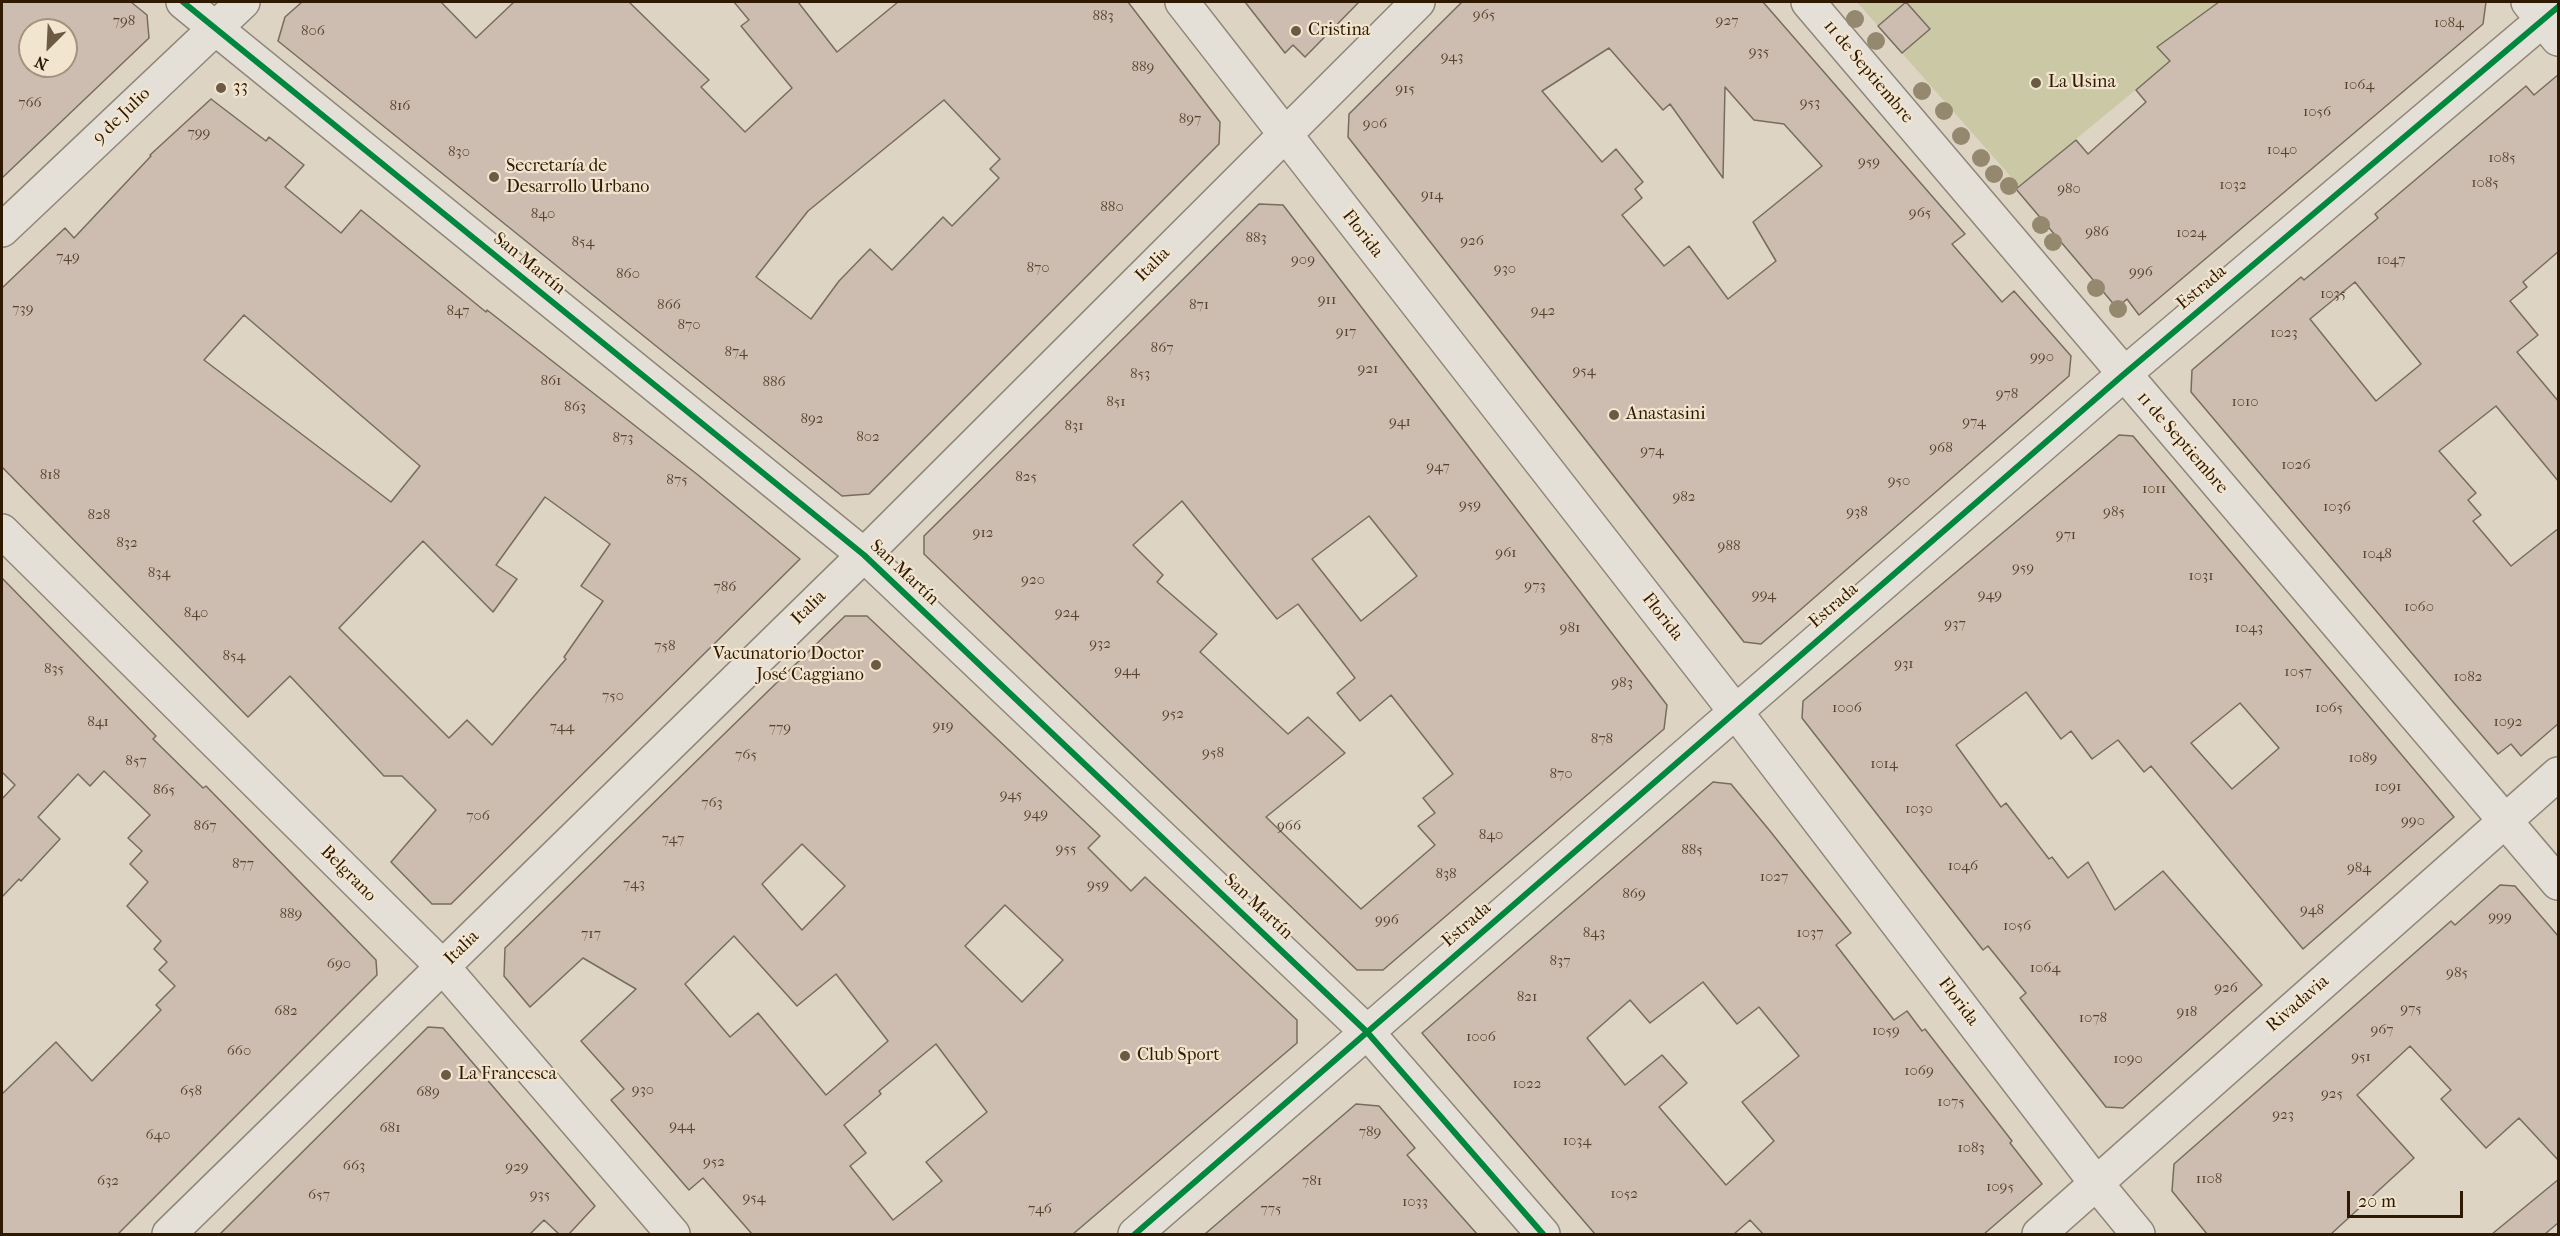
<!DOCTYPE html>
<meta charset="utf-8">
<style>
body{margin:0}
#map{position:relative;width:2560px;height:1236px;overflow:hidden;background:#ded4c3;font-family:"IM FELL French Canon",serif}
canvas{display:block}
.frame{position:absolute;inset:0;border:3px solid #2f1900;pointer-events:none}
.north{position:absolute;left:18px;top:18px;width:60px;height:60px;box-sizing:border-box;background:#f1e5d0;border:2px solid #a3937d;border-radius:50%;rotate:204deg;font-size:16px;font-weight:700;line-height:24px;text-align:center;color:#2f1900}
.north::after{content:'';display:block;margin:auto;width:21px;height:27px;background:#6c5a44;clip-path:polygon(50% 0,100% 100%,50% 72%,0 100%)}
.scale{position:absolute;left:2347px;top:1191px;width:116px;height:27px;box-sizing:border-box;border:3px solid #2f1900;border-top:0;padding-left:8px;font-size:18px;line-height:21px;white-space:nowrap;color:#2f1900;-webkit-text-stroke:4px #f1e5d0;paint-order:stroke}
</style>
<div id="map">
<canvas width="2560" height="1236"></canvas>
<div class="frame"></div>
<div class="north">N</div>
<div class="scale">20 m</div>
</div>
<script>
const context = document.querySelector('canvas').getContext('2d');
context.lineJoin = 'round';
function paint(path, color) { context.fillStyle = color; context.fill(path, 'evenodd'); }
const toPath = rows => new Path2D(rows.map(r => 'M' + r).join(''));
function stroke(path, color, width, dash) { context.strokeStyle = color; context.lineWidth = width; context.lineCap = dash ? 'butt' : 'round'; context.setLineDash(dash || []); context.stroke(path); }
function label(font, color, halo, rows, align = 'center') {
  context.font = font + ' "IM FELL French Canon",serif'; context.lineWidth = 4.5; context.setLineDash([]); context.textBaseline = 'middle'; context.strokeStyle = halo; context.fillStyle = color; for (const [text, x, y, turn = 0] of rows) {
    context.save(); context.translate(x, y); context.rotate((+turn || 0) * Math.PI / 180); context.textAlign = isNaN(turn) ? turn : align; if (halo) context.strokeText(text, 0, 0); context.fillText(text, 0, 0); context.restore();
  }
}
paint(toPath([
 [1857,2,2278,2,2227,38,2184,50,2019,186]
]), '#cac8a5');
const building = toPath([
 [2,2,131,2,147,15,149,38,2,178,2,2],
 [30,30,66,30,66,66,30,66,30,30],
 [302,2,441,2,476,38,514,2,629,2,709,80,701,87,745,132,792,88,741,26,749,20,734,2,798,2,837,52,898,2,1128,2,1220,122,1219,144,869,494,842,496,278,41,285,17,302,2],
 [944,100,1000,159,990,169,999,178,952,226,943,217,892,270,870,249,839,281,811,319,756,277,808,211,944,100],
 [1245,2,1359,2,1305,57,1293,45,1285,53,1245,2],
 [1462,2,1763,2,1965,234,1952,244,2002,302,2014,291,2071,356,2069,376,1761,644,1744,642,1348,137,1349,114,1462,2],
 [1609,48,1663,110,1670,104,1723,178,1725,87,1754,120,1784,124,1822,166,1753,222,1776,261,1728,299,1689,246,1664,266,1622,215,1642,198,1635,189,1643,182,1616,149,1602,162,1542,91,1609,48],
 [1906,2,1930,29,1902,53,1878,26,1906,2],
 [2219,2,2486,2,2483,24,2139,315,2127,299,2117,308,2016,189,2076,140,2088,154,2146,102,2136,90,2170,61,2157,47,2219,2],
 [2559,74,2559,251,2523,282,2527,287,2510,301,2538,335,2517,352,2559,402,2559,482,2496,406,2439,451,2476,493,2468,500,2481,515,2473,521,2511,566,2559,528,2559,723,2521,756,2511,744,2498,754,2454,703,2191,392,2192,370,2301,277,2304,280,2378,218,2375,214,2526,86,2534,95,2559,74],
 [2355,282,2421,364,2376,401,2310,319,2355,282],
 [211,99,266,141,269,137,304,165,285,187,341,233,361,210,486,312,487,310,698,475,800,559,451,904,432,904,391,862,436,810,402,776,384,776,290,676,248,717,2,467,2,288,65,228,74,238,151,156,150,155,211,99],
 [244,315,420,466,391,502,204,360,244,315],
 [545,497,610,544,581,586,603,601,564,657,566,659,492,745,467,720,449,738,339,628,423,541,493,612,517,579,496,565,545,497],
 [1259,204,1283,205,1667,705,1664,729,1383,970,1357,970,924,554,924,536,1259,204],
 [1182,501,1277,619,1298,604,1355,678,1337,693,1360,721,1391,695,1453,774,1423,798,1435,813,1418,826,1435,845,1361,909,1266,817,1345,753,1308,717,1288,734,1200,652,1217,634,1157,582,1163,575,1133,545,1182,501],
 [1369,516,1417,576,1361,621,1312,559,1369,516],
 [2119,435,2133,436,2454,817,2303,949,2151,766,2144,772,2118,740,2092,759,2071,731,2061,739,2026,692,1956,745,2001,807,2006,803,2049,859,2052,857,2068,878,2088,862,2115,910,2163,871,2262,985,2123,1108,2106,1107,2020,998,2026,993,1988,946,1983,950,1802,718,1803,701,2119,435],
 [2240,703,2279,748,2232,789,2191,743,2240,703],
 [2,578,156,736,153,739,203,788,206,786,376,960,377,975,118,1234,2,1234,2,1094,56,1042,92,1081,161,1010,156,1005,175,986,159,970,167,962,154,949,161,941,127,906,148,882,130,864,142,851,128,838,150,815,104,771,90,786,78,774,38,817,60,839,21,881,19,879,2,897,2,799,15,785,2,772,2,578],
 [845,616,867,616,1100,836,1088,848,1131,891,1145,877,1297,1020,1297,1043,1073,1234,752,1234,703,1178,689,1190,611,1100,624,1089,581,1041,636,989,583,958,530,1007,504,976,505,948,845,616],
 [802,844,845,886,802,930,762,884,802,844],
 [1005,905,1063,960,1022,1002,965,946,1005,905],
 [734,936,797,1006,836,974,888,1041,826,1095,758,1013,730,1037,685,984,734,936],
 [936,1044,987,1112,926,1162,942,1181,893,1220,850,1166,866,1153,844,1125,881,1094,879,1091,936,1044],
 [1713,782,1731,784,1770,831,1851,933,1836,945,1894,1020,1907,1011,1922,1031,1925,1029,2012,1141,2010,1143,2042,1184,1984,1234,1763,1234,1750,1220,1734,1234,1595,1234,1422,1033,1713,782],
 [1703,982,1737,1024,1759,1007,1799,1056,1742,1102,1774,1141,1726,1185,1659,1107,1687,1083,1662,1055,1625,1085,1587,1038,1630,1000,1650,1023,1703,982],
 [2500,885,2515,886,2559,937,2559,1161,2519,1118,2486,1148,2441,1099,2451,1090,2410,1046,2357,1095,2414,1158,2331,1234,2207,1234,2172,1191,2174,1164,2451,921,2455,925,2500,885],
 [428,1027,443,1028,595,1206,569,1234,559,1234,544,1220,530,1234,220,1234,428,1027],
 [1356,1104,1379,1106,1415,1148,1407,1155,1477,1234,1205,1234,1356,1104],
 [2559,1179,2558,1223,2545,1234,2492,1234,2559,1179]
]);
paint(building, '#cdbdb0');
stroke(building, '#766d60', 1.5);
const minor = toPath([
 [183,2,864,555,1367,1032,1543,1234],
 [1182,2,1735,711,2096,1183,2138,1234],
 [1808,2,2558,883],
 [2528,2,2558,39],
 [2,230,243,2],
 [2,531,443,967,673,1234],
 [169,1234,864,555,1418,2],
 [1135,1234,2123,375,2558,7],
 [2039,1234,2558,774]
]);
stroke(minor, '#8f867a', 36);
stroke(minor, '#e5e0d7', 33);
stroke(toPath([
 [183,2,864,555,1367,1032,1543,1234],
 [1135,1234,2123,375,2558,7]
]), '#00873e', 6);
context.fillStyle = '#94896f';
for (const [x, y] of [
 [1855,19],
 [1876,41],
 [1922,91],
 [1944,111],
 [1961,136],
 [1981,158],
 [1994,174],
 [2009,186],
 [2041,225],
 [2053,242],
 [2096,288],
 [2118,309]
]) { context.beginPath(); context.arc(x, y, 9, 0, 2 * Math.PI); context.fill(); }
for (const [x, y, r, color] of [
 [1296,31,6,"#6c5a44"],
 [2036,83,6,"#6c5a44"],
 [221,88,6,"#6c5a44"],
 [494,177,6,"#6c5a44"],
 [1614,415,6,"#6c5a44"],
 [876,665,6,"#6c5a44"],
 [1125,1056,6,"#6c5a44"],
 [446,1075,6,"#6c5a44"]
]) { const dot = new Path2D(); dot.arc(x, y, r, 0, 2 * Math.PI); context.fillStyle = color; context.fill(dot); stroke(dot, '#f1e5d0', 2); }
label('15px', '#57432d', null, [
 ["965",1484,15],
 ["883",1103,16],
 ["798",124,21],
 ["927",1727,21],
 ["1084",2449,23],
 ["806",313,31],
 ["935",1759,52],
 ["943",1452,57],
 ["889",1143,67],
 ["1064",2359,85],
 ["915",1405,89],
 ["766",30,103],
 ["953",1810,103],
 ["816",400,106],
 ["1056",2317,112],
 ["897",1190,119],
 ["906",1375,124],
 ["799",199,133],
 ["1040",2282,150],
 ["830",459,152],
 ["1085",2502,158],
 ["959",1869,162],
 ["1085",2485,183],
 ["1032",2233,185],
 ["980",2069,189],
 ["914",1432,195],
 ["880",1112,207],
 ["965",1920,213],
 ["840",543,214],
 ["986",2097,232],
 ["1024",2191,233],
 ["883",1256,238],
 ["926",1472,241],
 ["854",583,242],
 ["749",68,257],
 ["909",1303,260],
 ["1047",2391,260],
 ["870",1038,268],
 ["930",1505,269],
 ["996",2141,272],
 ["860",628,274],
 ["1035",2333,294],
 ["911",1327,300],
 ["866",669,305],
 ["871",1199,305],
 ["739",23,309],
 ["847",458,311],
 ["942",1543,311],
 ["870",689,325],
 ["917",1346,332],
 ["1023",2284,333],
 ["867",1162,348],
 ["874",736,352],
 ["990",2042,357],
 ["921",1368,369],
 ["954",1584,371],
 ["853",1140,374],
 ["861",551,381],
 ["886",774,382],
 ["978",2007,394],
 ["851",1116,402],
 ["1010",2245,402],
 ["863",575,407],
 ["892",812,419],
 ["941",1400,422],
 ["974",1974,422],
 ["831",1074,426],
 ["802",868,437],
 ["873",623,438],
 ["968",1941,448],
 ["974",1652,451],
 ["1026",2296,465],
 ["947",1438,467],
 ["818",50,475],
 ["825",1026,477],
 ["875",677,480],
 ["950",1899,481],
 ["1011",2154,489],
 ["982",1684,497],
 ["959",1470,505],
 ["1036",2337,507],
 ["938",1857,512],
 ["985",2114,512],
 ["828",99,515],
 ["912",983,533],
 ["971",2066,535],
 ["832",127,543],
 ["988",1729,546],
 ["961",1506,553],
 ["1048",2377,554],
 ["959",2023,568],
 ["834",159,573],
 ["1031",2201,576],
 ["920",1033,580],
 ["973",1535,586],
 ["786",725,587],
 ["994",1764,595],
 ["949",1990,595],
 ["1060",2419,607],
 ["840",196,613],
 ["924",1067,613],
 ["937",1955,624],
 ["981",1570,628],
 ["1043",2249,628],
 ["932",1100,644],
 ["758",665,646],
 ["854",234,656],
 ["931",1904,664],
 ["835",54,669],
 ["944",1127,671],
 ["1057",2298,672],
 ["1082",2468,677],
 ["983",1622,683],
 ["750",613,696],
 ["1006",1847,708],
 ["1065",2329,708],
 ["952",1173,714],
 ["841",98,722],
 ["1092",2508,722],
 ["919",943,726],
 ["744",562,727],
 ["779",780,728],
 ["878",1602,739],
 ["958",1213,753],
 ["765",746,755],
 ["1089",2363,758],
 ["857",136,761],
 ["1014",1884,764],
 ["870",1561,774],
 ["1091",2388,787],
 ["865",164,790],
 ["945",1011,795],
 ["763",712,803],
 ["1030",1919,809],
 ["949",1036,814],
 ["706",478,816],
 ["990",2413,821],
 ["867",205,826],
 ["966",1289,826],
 ["840",1491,835],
 ["747",673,839],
 ["955",1066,849],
 ["885",1692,850],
 ["877",243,864],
 ["1046",1963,866],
 ["984",2359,868],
 ["838",1446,874],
 ["1027",1774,877],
 ["743",634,884],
 ["959",1098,885],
 ["869",1634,894],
 ["948",2312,910],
 ["889",291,914],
 ["999",2500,917],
 ["996",1387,920],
 ["1056",2017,926],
 ["843",1594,933],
 ["1037",1810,933],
 ["717",591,934],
 ["837",1560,961],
 ["690",339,964],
 ["1064",2045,968],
 ["985",2457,973],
 ["926",2226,988],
 ["821",1527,997],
 ["975",2411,1009],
 ["682",286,1011],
 ["918",2187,1012],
 ["1078",2093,1018],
 ["967",2382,1030],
 ["1059",1886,1031],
 ["1006",1481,1037],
 ["660",239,1051],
 ["951",2361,1057],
 ["1090",2128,1059],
 ["1069",1919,1071],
 ["1022",1527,1084],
 ["930",643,1090],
 ["658",191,1091],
 ["689",428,1092],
 ["925",2332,1094],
 ["1075",1951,1102],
 ["923",2283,1115],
 ["944",682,1126],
 ["681",390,1128],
 ["789",1370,1132],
 ["640",158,1135],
 ["1034",1577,1141],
 ["1083",1971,1148],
 ["952",714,1162],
 ["663",354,1166],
 ["929",517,1167],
 ["1108",2209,1179],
 ["632",108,1181],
 ["781",1312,1181],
 ["1095",2000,1187],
 ["1052",1624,1194],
 ["657",319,1195],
 ["935",540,1195],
 ["954",754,1198],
 ["1033",1415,1202],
 ["746",1040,1209],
 ["775",1271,1209]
]);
label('18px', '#2f1900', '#f1e5d0', [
 ["Cristina",1308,31],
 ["La Usina",2048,83],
 ["33",233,88],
 ["Secretaría de",506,167],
 ["Desarrollo Urbano",506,188],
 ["Anastasini",1626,415],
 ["Vacunatorio Doctor",864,655,"right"],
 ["José Caggiano",864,676,"right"],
 ["Club Sport",1137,1056],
 ["La Francesca",458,1075]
], 'left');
label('18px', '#2f1900', '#f1e5d0', [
 ["11 de Septiembre",1868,72,50],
 ["9 de Julio",122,116,-44],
 ["Florida",1362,234,52],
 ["San Martín",529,264,39],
 ["Italia",1153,265,-45],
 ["Estrada",2202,288,-40],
 ["11 de Septiembre",2182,443,49],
 ["San Martín",904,573,43],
 ["Estrada",1834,606,-41],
 ["Italia",809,608,-44],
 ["Florida",1662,617,52],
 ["Belgrano",348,874,45],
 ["San Martín",1258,907,43],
 ["Estrada",1467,925,-41],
 ["Italia",462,948,-44],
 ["Florida",1958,1002,53],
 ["Rivadavia",2298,1004,-41]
]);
</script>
